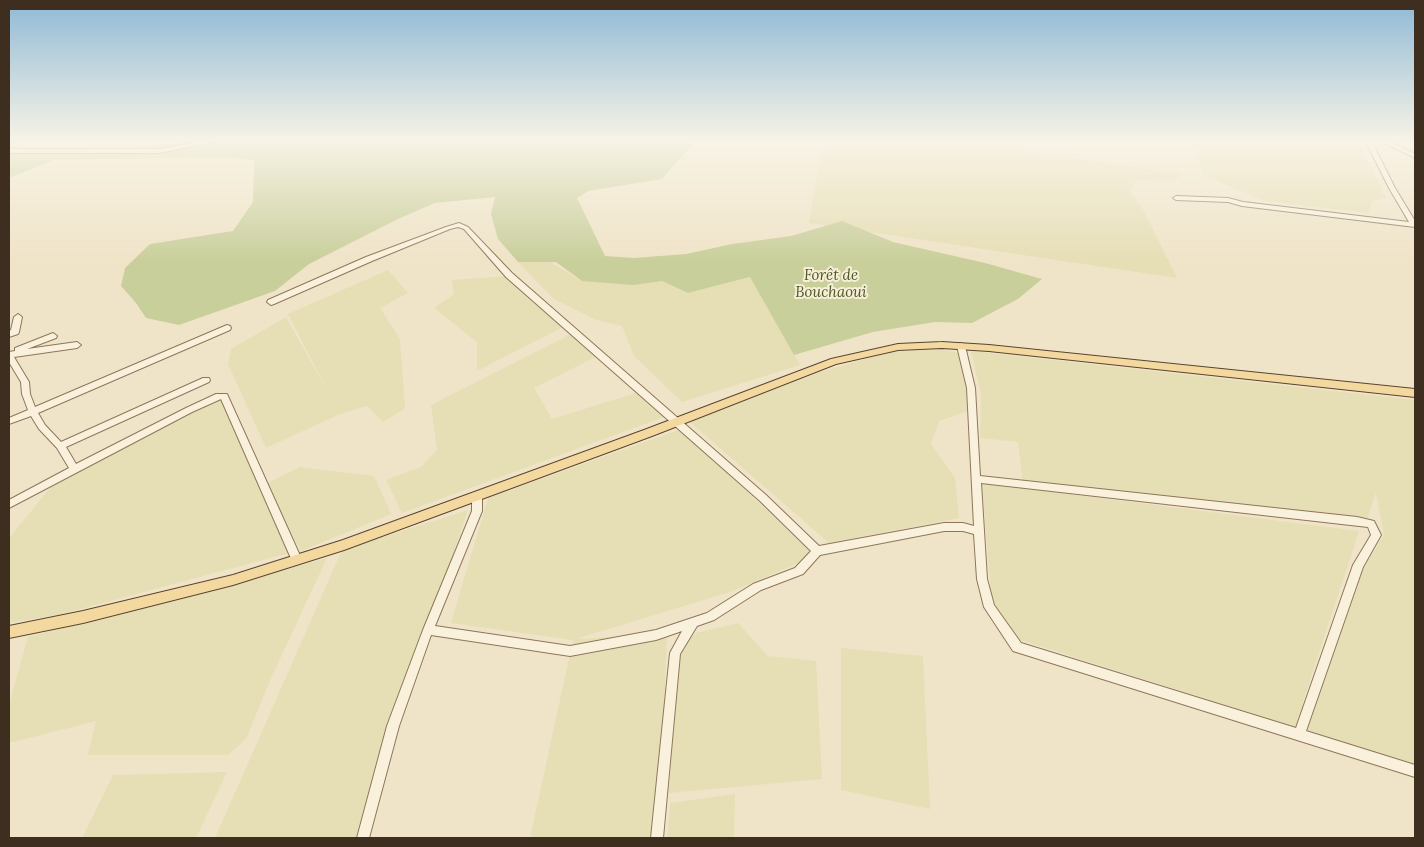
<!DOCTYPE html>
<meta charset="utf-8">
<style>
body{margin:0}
#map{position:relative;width:1424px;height:847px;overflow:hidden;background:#f0e4c8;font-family:Lora,serif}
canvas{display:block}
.frame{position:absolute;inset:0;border:10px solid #3d2e20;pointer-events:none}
</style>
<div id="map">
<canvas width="1424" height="847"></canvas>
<div class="frame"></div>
</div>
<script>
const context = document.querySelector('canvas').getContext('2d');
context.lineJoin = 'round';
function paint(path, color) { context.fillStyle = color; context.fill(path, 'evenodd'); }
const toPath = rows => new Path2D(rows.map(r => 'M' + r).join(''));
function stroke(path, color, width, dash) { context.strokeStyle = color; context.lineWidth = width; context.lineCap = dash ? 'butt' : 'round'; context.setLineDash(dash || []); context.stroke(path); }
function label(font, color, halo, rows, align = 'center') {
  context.font = font + ' Lora,serif'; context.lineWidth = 4; context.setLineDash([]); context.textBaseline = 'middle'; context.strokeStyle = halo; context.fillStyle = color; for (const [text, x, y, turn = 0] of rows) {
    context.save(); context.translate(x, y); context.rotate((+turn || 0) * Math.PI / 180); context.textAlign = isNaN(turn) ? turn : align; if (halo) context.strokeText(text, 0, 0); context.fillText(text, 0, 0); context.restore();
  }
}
paint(toPath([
 [823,142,1022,142,1023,151,1183,174,1172,181,1138,180,1130,191,1144,211,1177,278,809,223],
 [1192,142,1359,142,1386,198,1372,201,1368,213,1265,201,1204,176],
 [518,262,550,262,582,281,662,281,688,293,750,277,800,365,682,402,634,356,622,326,596,320,554,299],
 [388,270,408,293,380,308,400,339,405,408,383,422,367,406,340,414,266,448,228,364,231,349,286,317,330,396,288,314],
 [506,276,563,327,477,371,477,342,434,308,454,294,452,280],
 [575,332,595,357,534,388,552,419,636,393,664,417,402,513,386,480,421,467,437,450,431,405],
 [941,349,963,354,971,410,939,421,931,444,955,478,959,518,829,543,690,422,817,373,890,352],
 [971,351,1415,400,1415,765,1011,637,991,596,982,483,1359,531,1299,714,1347,595,1384,535,1376,493,1382,474,1367,520,1023,482,1018,442,980,438,981,394],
 [227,397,264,485,300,467,374,476,391,514,301,551,267,489,289,553,62,614,9,623,9,538,55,482,210,400],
 [681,429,815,556,730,592,576,639,667,634,659,838,530,838,573,640,451,623,488,498],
 [468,510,357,838,215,838,342,550],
 [327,558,272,676,246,739,228,755,88,755,96,721,9,743,9,705,28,637],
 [738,623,768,656,816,661,822,779,669,793,677,650,696,633],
 [841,648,923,656,930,809,841,790],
 [227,772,196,838,82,838,113,775],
 [735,794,734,838,667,838,670,803]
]), '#e6deb5');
paint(toPath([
 [176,142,694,142,662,179,588,191,577,198,605,256,634,258,686,254,732,244,791,236,842,221,893,242,985,263,1042,279,1018,299,972,323,935,322,873,332,794,355,750,277,688,293,662,281,633,285,582,281,556,262,518,262,498,239,491,214,495,197,435,203,398,219,309,264,275,291,179,325,146,318,136,303,121,286,125,268,150,244,233,231,253,202,254,160,227,157,54,160,9,178,9,147,35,149,142,147]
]), '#c9cf9b');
const minor = toPath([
 [199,142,214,142,159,153,9,153,9,149,159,149,199,142],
 [1366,142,1372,142,1395,188,1415,221,1415,227,1242,206,1228,202,1176,200,1173,198,1176,196,1228,198,1243,202,1409,222,1389,188,1366,142],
 [1382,142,1391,142,1415,154,1415,158,1382,142],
 [459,223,468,227,512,273,766,495,819,546,944,523,963,523,974,526,967,388,957,346,961,343,965,346,975,388,980,476,1357,517,1374,521,1381,535,1363,567,1306,731,1415,765,1415,777,1013,651,984,607,977,579,974,534,963,531,944,531,820,555,803,574,761,590,714,620,697,626,680,654,663,838,651,838,670,653,682,631,656,640,570,656,431,635,399,726,369,838,357,838,387,726,423,630,472,511,472,496,474,493,477,492,480,493,482,496,482,511,435,626,570,646,656,630,707,613,753,584,795,568,811,551,760,501,506,277,464,229,458,227,450,229,372,261,274,304,271,305,267,302,268,300,366,257,446,227,459,223],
 [981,483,1368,527,1371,535,1353,565,1296,728,1021,643,994,605,987,579,981,483],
 [18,314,22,317,19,332,18,334,9,337,9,331,11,330,14,317,18,314],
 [227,325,230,326,231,328,230,330,38,413,45,425,61,442,203,378,209,378,210,380,209,382,66,447,76,464,186,408,216,394,227,394,302,560,301,563,297,564,293,563,221,399,192,412,9,508,9,500,69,468,57,448,39,429,31,416,9,424,9,418,28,410,22,394,21,382,9,362,9,352,15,351,15,348,53,333,57,336,56,338,27,349,77,342,81,345,77,348,14,357,29,382,30,394,35,407,227,325]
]);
const major = toPath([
 [942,342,989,345,1415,389,1415,397,989,351,942,348,898,350,836,364,652,436,344,550,233,585,83,623,9,638,9,626,83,611,233,575,343,540,644,430,831,359,898,344,942,342]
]);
stroke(minor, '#8d765c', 2);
stroke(major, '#5b4430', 2);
paint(minor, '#faf1dc');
paint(major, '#f3d9a0');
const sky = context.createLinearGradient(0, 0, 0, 261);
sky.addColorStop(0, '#8fbad6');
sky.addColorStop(0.54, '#f8f3e6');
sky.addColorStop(1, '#f8f3e600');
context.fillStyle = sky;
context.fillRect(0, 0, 1424, 261);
label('italic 15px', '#4d5a26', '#f7eed8', [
 ["Forêt de",831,276],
 ["Bouchaoui",831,293]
]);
</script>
